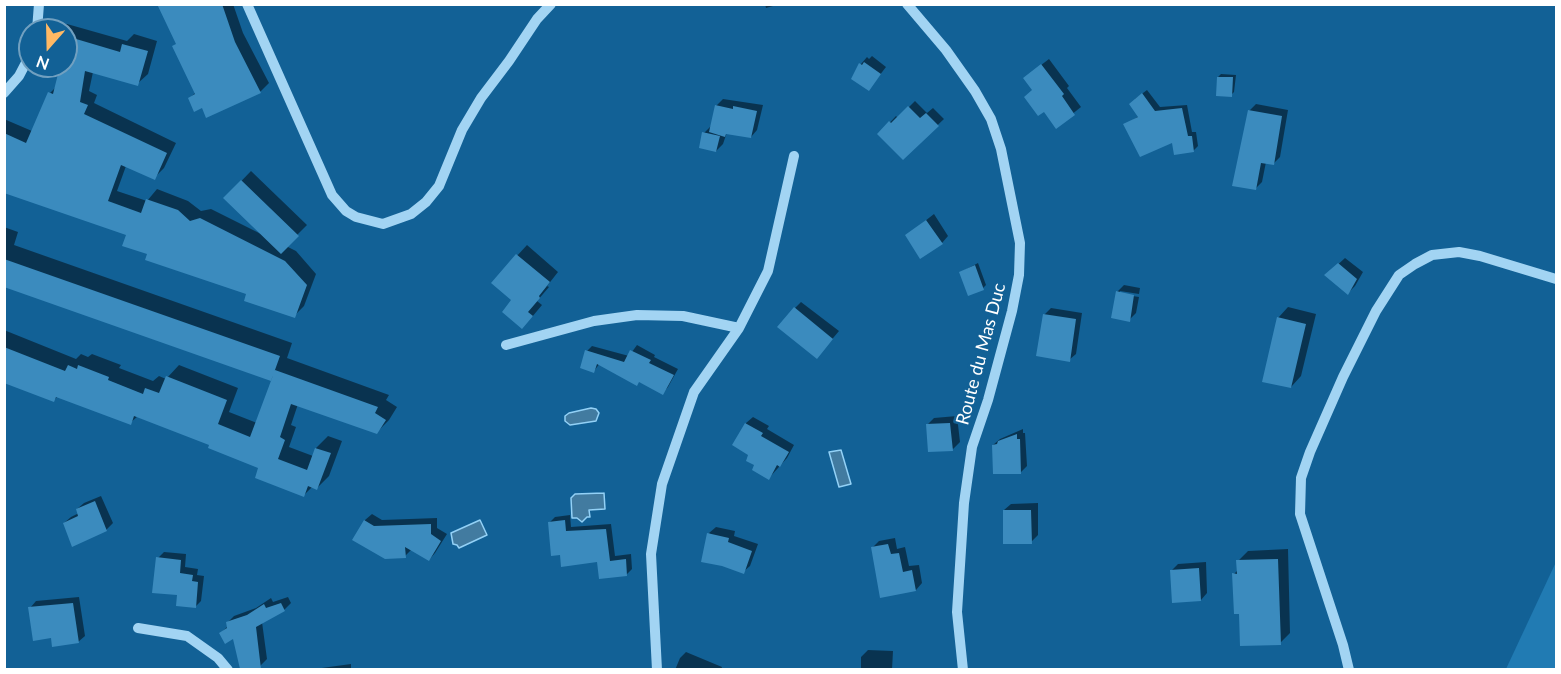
<!DOCTYPE html>
<style>
body{margin:0}
#map{position:relative;width:1561px;height:674px;overflow:hidden;background:#126196;font-family:Lato,sans-serif}
canvas{display:block}
.frame{position:absolute;inset:0;border:6px solid #fff;pointer-events:none}
.north{position:absolute;left:18px;top:18px;width:60px;height:60px;box-sizing:border-box;background:#126196;border:2px solid #71a0c0;border-radius:50%;rotate:200deg;font-size:16px;font-weight:700;line-height:24px;text-align:center;color:#fff}
.north::after{content:'';display:block;margin:auto;width:21px;height:27px;background:#ffb964;clip-path:polygon(50% 0,100% 100%,50% 72%,0 100%)}
</style>
<div id="map">
<canvas width="1561" height="674"></canvas>
<div class="frame"></div>
<div class="north">N</div>
</div>
<script>
const context = document.querySelector('canvas').getContext('2d');
context.lineJoin = 'round';
function paint(path, color) { context.fillStyle = color; context.fill(path, 'evenodd'); }
const toPath = rows => new Path2D(rows.map(r => 'M' + r).join(''));
function stroke(path, color, width, dash) { context.strokeStyle = color; context.lineWidth = width; context.lineCap = dash ? 'butt' : 'round'; context.setLineDash(dash || []); context.stroke(path); }
function label(font, color, halo, rows, align = 'center') {
  context.font = font + ' Lato,sans-serif'; context.lineWidth = 5; context.setLineDash([]); context.textBaseline = 'middle'; context.strokeStyle = halo; context.fillStyle = color; for (const [text, x, y, turn = 0] of rows) {
    context.save(); context.translate(x, y); context.rotate((+turn || 0) * Math.PI / 180); context.textAlign = isNaN(turn) ? turn : align; if (halo) context.strokeText(text, 0, 0); context.fillText(text, 0, 0); context.restore();
  }
}
paint(toPath([
 [1556,562,1556,669,1506,669]
]), '#217bb3');
const water = toPath([
 [591,408,596,409,599,413,596,421,570,425,565,421,565,416,569,413,591,408],
 [841,450,851,484,839,487,829,452,841,450],
 [604,493,605,509,589,510,590,517,587,517,582,522,577,518,572,518,571,498,575,494,604,493],
 [480,520,487,535,459,548,457,545,453,544,451,533,480,520]
]);
paint(water, '#427ba0');
stroke(water, '#93d1f6', 1.5);
paint(toPath([
 [159,4,233,4,243,33,269,83,261,91,207,116,203,107,190,98,196,92,177,43],
 [765,4,780,4,766,8],
 [67,24,127,41,134,34,157,41,148,74,137,84,93,72,89,91,97,95,94,103,176,143,164,168,154,178,126,166,117,191,147,201,157,189,188,201,201,211,211,209,261,234,225,198,251,171,307,225,286,246,296,251,316,274,304,306,294,316,248,293,148,253,128,234,4,191,4,119,32,131,50,93,57,86,61,66,66,66,66,30,60,30],
 [872,56,886,67,869,89,853,78,861,64,867,57,869,59],
 [1049,59,1069,86,1067,88,1081,107,1056,127,1032,72],
 [1221,74,1236,75,1234,92,1231,95,1218,77],
 [1147,90,1160,107,1187,105,1192,132,1196,132,1198,146,1193,151,1173,141,1125,125,1139,116,1135,99],
 [723,99,763,105,757,130,751,137,727,132,723,144,716,151,704,133,711,126,716,106],
 [915,101,927,113,933,108,944,119,903,158,879,134,896,116,898,118],
 [1256,104,1288,110,1280,157,1273,164,1266,162,1262,182,1256,188,1249,111],
 [934,214,948,236,942,243,907,235],
 [4,227,18,232,14,245,292,343,287,358,389,395,386,400,397,407,389,420,377,432,298,404,291,425,296,427,289,447,313,456,316,448,328,436,342,441,329,476,317,488,313,486,304,495,260,467,211,444,138,416,130,423,58,396,54,400,4,381,4,330,76,359,81,354,88,357,92,354,121,365,119,368,153,381,159,376,166,379,179,365,238,388,229,412,257,423,273,380,4,285],
 [527,245,558,272,547,286,549,287,537,301,542,305,532,317,493,282],
 [1345,258,1363,272,1355,286,1348,293,1333,269],
 [978,263,986,285,983,288,961,272],
 [1124,285,1140,288,1139,294,1120,291,1120,294,1139,297,1136,313,1129,320,1117,292],
 [801,302,839,331,823,350,795,308],
 [1288,307,1316,314,1301,376,1291,387,1278,318],
 [1051,308,1082,313,1076,354,1069,360,1044,315],
 [637,345,655,355,654,357,678,369,668,387,663,393,600,363,594,371,587,351,592,346,629,356],
 [957,416,960,442,953,449,927,425,934,418],
 [753,417,769,426,767,429,794,445,787,458,769,478,750,455,734,445,746,423],
 [1023,429,1023,433,1025,433,1027,466,1020,473,993,445,1000,439],
 [101,496,113,523,106,530,64,523,71,517,79,513,77,509,84,503],
 [1038,503,1038,535,1031,542,1004,510,1011,504],
 [372,514,382,520,437,518,437,528,447,534,435,553,429,560,412,549,405,556,354,539,365,520],
 [570,515,571,527,611,524,615,556,631,554,632,569,626,575,599,561,561,553,550,522,555,517],
 [716,527,735,531,734,536,758,544,750,566,743,572,709,533],
 [895,538,897,549,905,547,909,566,919,565,922,583,916,590,882,596,872,548,879,541],
 [1288,549,1290,633,1280,643,1241,612,1234,574,1238,570,1238,561,1248,551],
 [164,552,186,554,185,567,198,569,197,575,204,576,201,601,195,607,179,594,158,558],
 [1206,562,1207,593,1201,600,1171,571,1178,564],
 [79,597,85,636,78,642,52,637,30,608,36,601],
 [288,597,291,603,284,610,262,622,267,659,260,666,242,670,234,637,221,633,228,626,227,623,234,616,256,608,271,598,273,602],
 [868,650,893,651,892,670,861,670,861,657],
 [686,652,722,667,721,670,675,670,680,658],
 [351,664,351,670,307,670]
]), '#0007');
paint(toPath([
 [157,4,222,4,235,42,261,93,206,118,202,108,194,112,188,98,195,94,172,46,176,44],
 [66,36,120,52,122,44,148,51,138,86,85,71,80,102,88,105,84,114,167,153,155,180,121,165,108,201,141,213,146,199,178,210,190,221,200,218,285,261,307,285,295,318,244,301,246,294,145,260,147,254,122,246,126,235,4,193,4,133,26,143,48,92,53,94,60,66,66,66],
 [864,62,881,74,869,91,851,79,859,63,862,65],
 [1041,64,1064,94,1062,96,1075,115,1056,129,1044,112,1038,116,1024,97,1032,90,1023,78],
 [1217,77,1233,77,1232,97,1216,96],
 [1142,93,1155,111,1182,108,1188,136,1192,136,1194,152,1174,155,1172,143,1140,157,1123,124,1138,117,1129,104],
 [715,105,733,109,733,106,757,111,751,138,726,134,725,137,709,132],
 [908,106,920,118,926,113,939,126,903,160,877,134,889,121,891,123],
 [1248,110,1282,116,1274,165,1261,163,1256,190,1232,186],
 [702,132,720,136,716,152,699,148],
 [241,180,299,236,281,254,223,198],
 [926,220,943,244,920,259,905,235],
 [516,254,550,282,539,296,540,298,528,312,533,316,522,329,502,312,511,300,491,283],
 [4,259,280,356,271,381,4,287],
 [1338,263,1357,279,1348,295,1324,275],
 [975,265,984,290,968,296,959,272],
 [1116,291,1134,295,1130,322,1111,318],
 [794,307,833,339,817,359,777,327],
 [1043,314,1076,319,1070,362,1036,356],
 [1277,317,1306,324,1291,388,1262,382],
 [4,347,65,371,68,365,77,369,78,365,109,377,108,380,143,394,145,388,159,393,166,376,227,400,218,424,250,437,275,370,378,407,375,413,386,420,377,434,291,404,280,437,285,440,278,459,307,470,315,448,331,453,317,490,308,486,304,497,255,478,258,468,208,448,209,445,134,416,131,425,56,397,54,402,4,383],
 [585,350,624,362,630,350,651,360,649,363,674,375,663,395,639,382,637,386,597,364,594,373,580,368],
 [745,423,763,433,761,436,789,452,780,467,777,465,769,480,752,470,754,465,746,461,748,455,732,445],
 [950,423,953,451,928,452,926,424],
 [1017,434,1017,439,1020,439,1021,474,993,474,992,445,997,444,998,441],
 [95,501,107,531,72,547,63,523,78,516,76,509],
 [1003,510,1031,510,1032,544,1003,544],
 [364,520,374,526,431,524,431,534,441,541,429,561,405,547,406,558,385,559,352,540],
 [565,520,566,531,606,529,610,561,626,559,627,576,599,579,597,562,561,567,560,555,551,556,548,522],
 [707,533,729,538,728,542,752,551,744,574,722,566,701,562],
 [888,544,891,554,899,553,903,572,912,570,916,591,880,598,871,547],
 [156,557,181,560,180,573,193,575,192,581,198,582,196,608,176,606,177,595,152,593],
 [1278,559,1281,645,1240,646,1239,614,1234,614,1232,573,1237,574,1236,560],
 [1199,568,1201,601,1172,603,1170,570],
 [73,603,79,643,52,647,51,638,33,641,28,607],
 [281,603,285,611,256,627,261,669,240,669,233,639,225,644,219,633,227,628,226,622,247,615,264,604,266,608]
]), '#3b8bbe');
stroke(toPath([
 [247,4,332,195,346,211,356,217,383,224,411,214,426,202,439,186,462,130,481,98,509,61,537,19,551,4],
 [907,4,946,50,975,91,991,119,1001,149,1020,243,1019,275,1012,311,988,400,972,447,964,503,957,612,963,670],
 [37,30,39,4],
 [4,93,19,76,30,55],
 [739,328,768,271,794,156],
 [506,345,594,321,637,315,683,316,739,328,694,392,662,484,651,554,657,670],
 [138,628,187,636,218,658,228,670],
 [1349,670,1343,645,1300,514,1301,478,1310,452,1343,377,1376,311,1399,275,1415,264,1432,255,1459,252,1480,256,1556,279]
]), '#a2d4f3', 10);
label('18px', '#fff', '#126196', [
 ["Route du Mas Duc",981,354,-75]
]);
</script>
